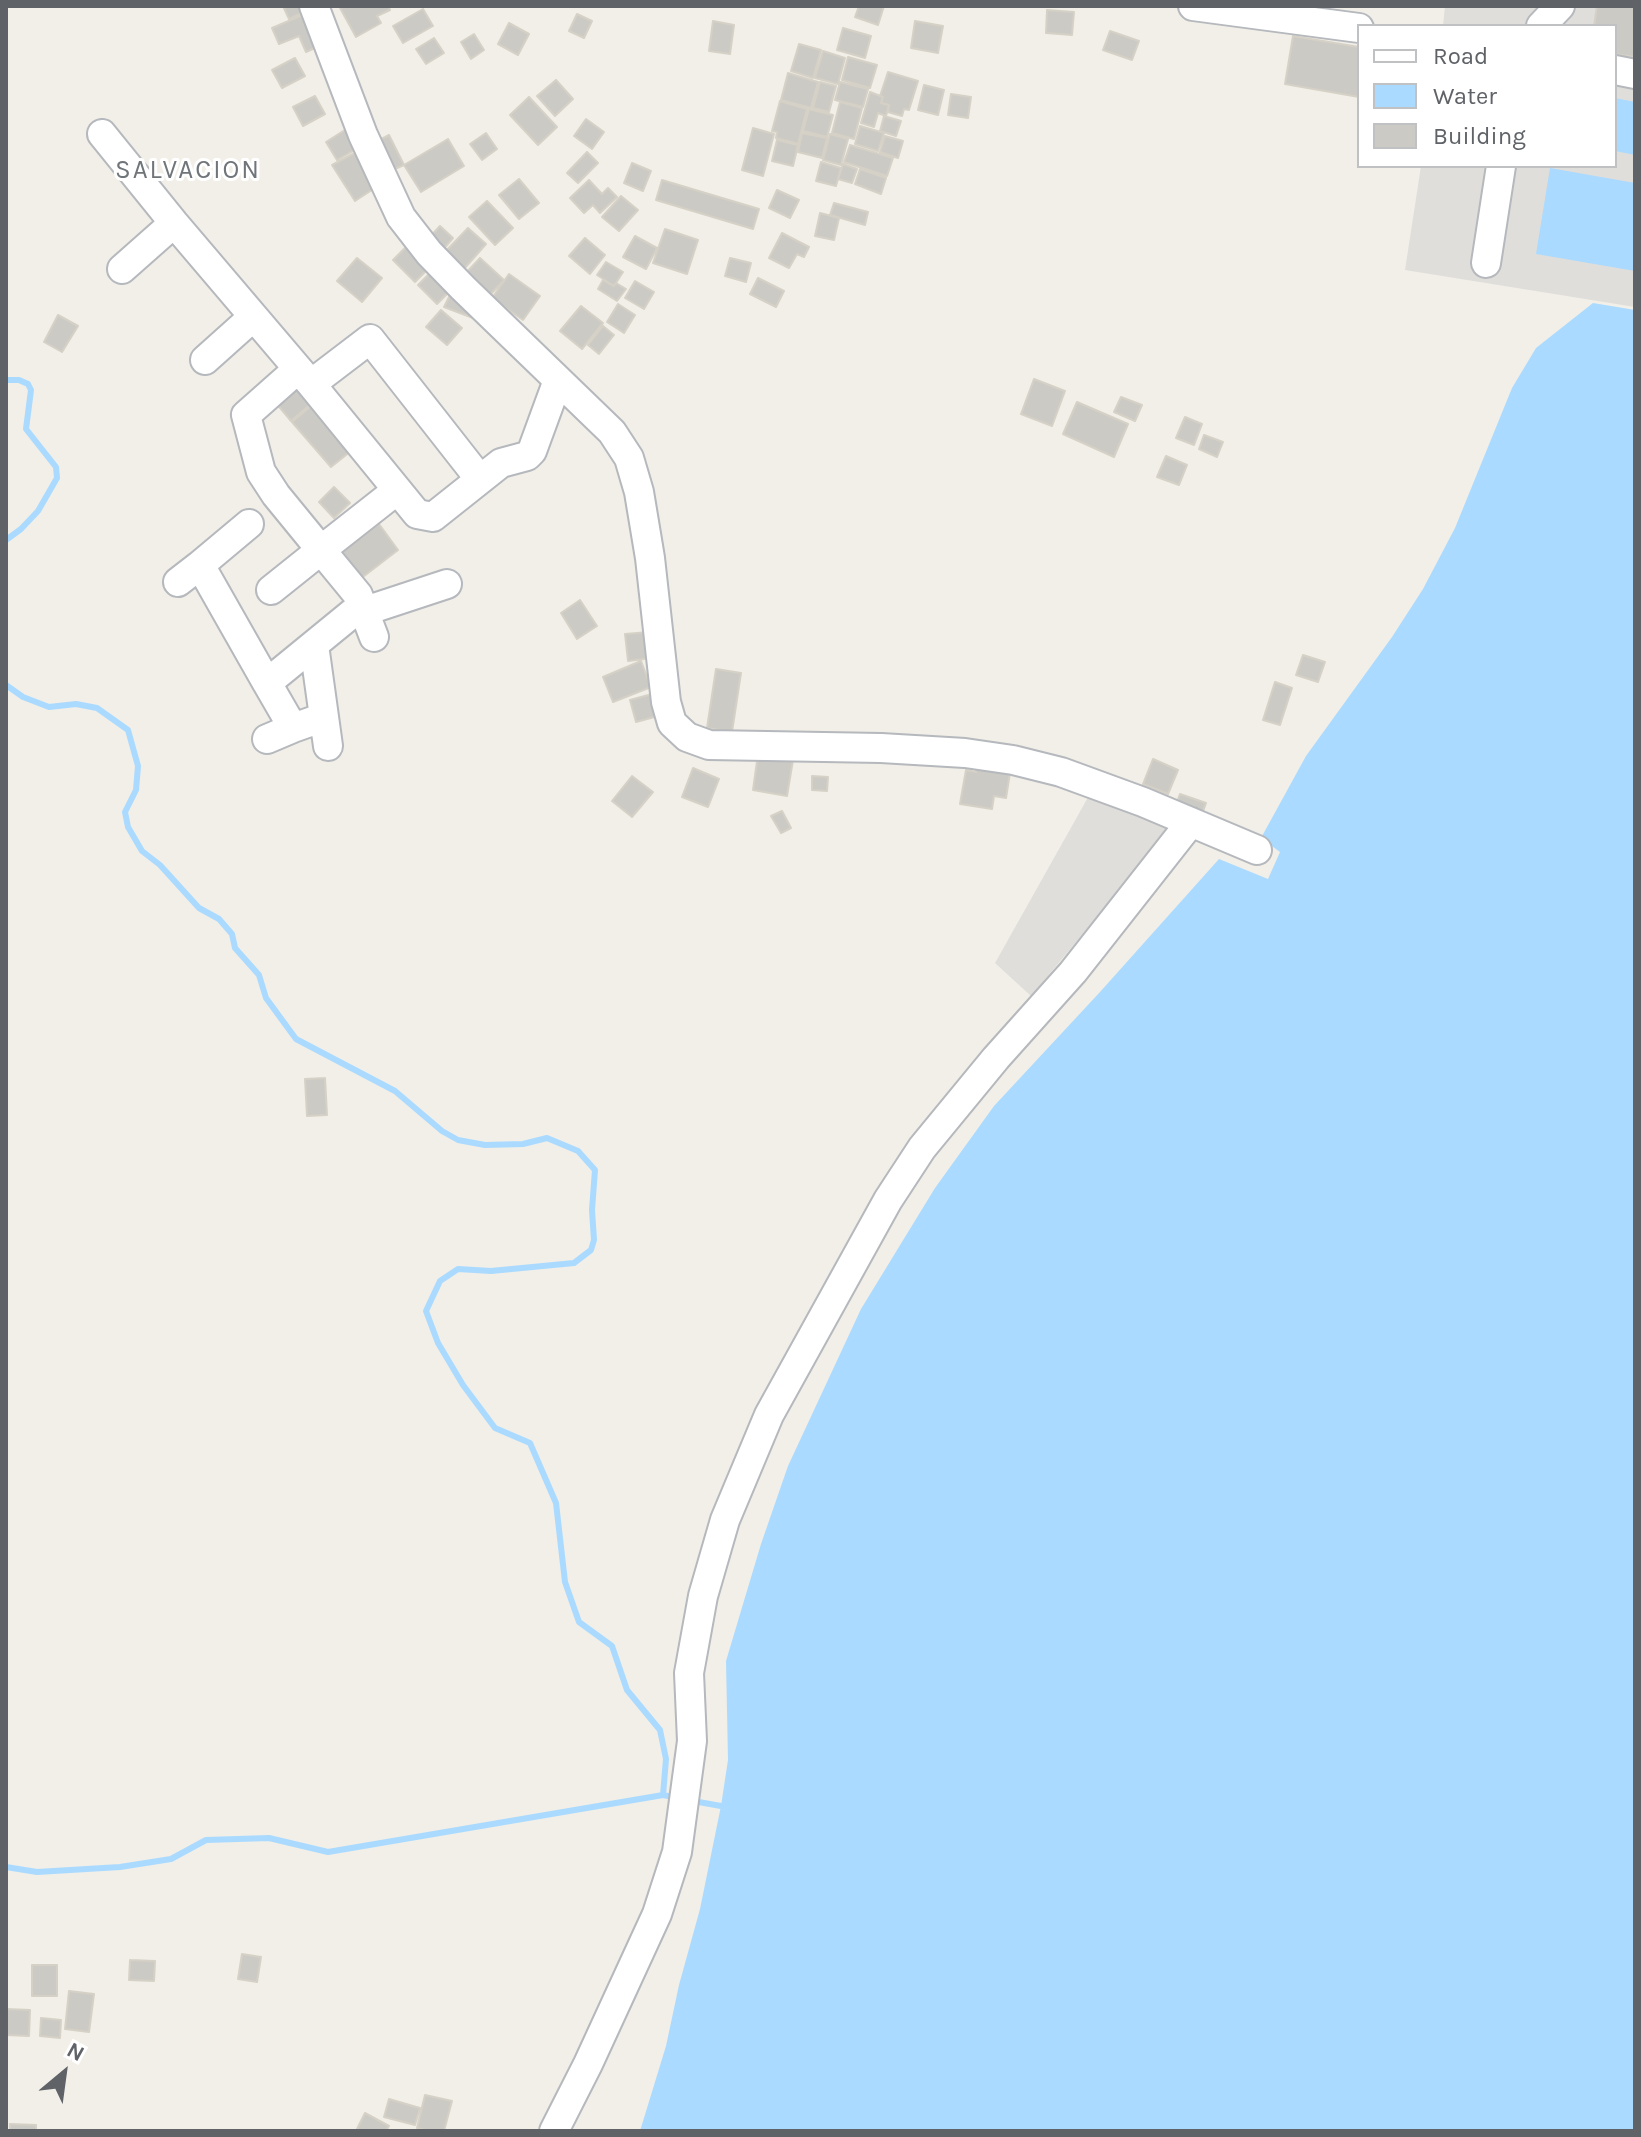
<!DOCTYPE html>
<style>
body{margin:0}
#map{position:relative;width:1641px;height:2137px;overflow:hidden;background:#f1efe8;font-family:Karla,sans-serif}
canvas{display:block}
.frame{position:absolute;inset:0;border:8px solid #5f6368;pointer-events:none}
.legend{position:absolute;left:1357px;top:24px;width:260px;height:144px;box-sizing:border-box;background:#fff;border:2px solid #bfc1c3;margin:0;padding:10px 14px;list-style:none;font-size:24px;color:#5f6368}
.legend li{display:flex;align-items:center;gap:16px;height:40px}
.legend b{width:40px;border:2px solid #bfc1c3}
.north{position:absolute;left:24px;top:2033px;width:80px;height:80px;-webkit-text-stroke:6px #fff;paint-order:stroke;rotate:29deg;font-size:22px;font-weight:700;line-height:32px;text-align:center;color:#5f6368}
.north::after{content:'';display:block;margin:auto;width:28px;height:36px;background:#5f6368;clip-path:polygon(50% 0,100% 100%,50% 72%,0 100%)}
</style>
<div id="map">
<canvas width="1641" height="2137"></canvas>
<div class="frame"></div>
<ul class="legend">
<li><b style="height:10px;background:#fff"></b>Road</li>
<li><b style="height:22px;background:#aadaff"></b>Water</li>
<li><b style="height:22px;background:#cccac5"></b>Building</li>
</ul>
<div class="north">N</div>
</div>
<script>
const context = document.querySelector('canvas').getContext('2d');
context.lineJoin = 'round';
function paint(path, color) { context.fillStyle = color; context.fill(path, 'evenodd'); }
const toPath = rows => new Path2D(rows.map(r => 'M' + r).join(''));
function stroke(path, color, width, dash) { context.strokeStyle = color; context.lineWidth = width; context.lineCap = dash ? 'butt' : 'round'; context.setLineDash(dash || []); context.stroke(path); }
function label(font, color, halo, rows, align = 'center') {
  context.font = font + ' Karla,sans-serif'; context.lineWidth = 6; context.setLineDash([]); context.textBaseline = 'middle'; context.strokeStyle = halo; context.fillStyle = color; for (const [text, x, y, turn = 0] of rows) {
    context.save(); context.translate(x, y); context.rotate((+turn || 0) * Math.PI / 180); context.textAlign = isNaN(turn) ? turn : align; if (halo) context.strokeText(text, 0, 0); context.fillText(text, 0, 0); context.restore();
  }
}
paint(toPath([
 [1445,6,1635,6,1635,307,1405,270,1421,166,1615,166,1615,26,1443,26],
 [1091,792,1173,826,1031,996,995,963]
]), '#e0deda');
paint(toPath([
 [1615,98,1635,102,1635,155,1615,151],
 [1550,168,1635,183,1635,271,1536,254],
 [1593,303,1635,310,1635,2131,640,2131,666,2046,679,1985,700,1909,721,1806,728,1760,726,1661,761,1544,788,1466,861,1309,935,1188,994,1106,1100,992,1219,859,1268,879,1280,852,1261,838,1306,756,1392,637,1423,589,1455,528,1512,388,1536,348]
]), '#aadaff');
stroke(toPath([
 [6,380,19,380,28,384,31,390,26,429,56,467,57,478,38,511,21,529,6,540],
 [6,685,23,697,49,707,76,704,97,708,128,730,138,766,136,790,125,812,128,827,142,851,160,865,199,908,219,919,232,934,235,948,259,975,266,998,296,1039,395,1091,442,1131,458,1140,485,1145,523,1144,547,1138,578,1151,595,1170,592,1210,594,1240,591,1250,574,1263,491,1271,458,1269,440,1281,426,1311,438,1343,463,1385,495,1428,530,1443,556,1503,565,1582,579,1622,612,1646,627,1690,660,1730,666,1759,663,1795],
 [693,1801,721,1806],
 [6,1867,37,1872,120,1867,171,1859,206,1840,269,1838,328,1852,663,1795,678,1798]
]), '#aadaff', 6);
const building = toPath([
 [283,6,304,6,306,11,289,19,283,6],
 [339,6,388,6,390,10,377,16,381,23,356,37,339,6],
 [859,6,884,6,878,25,855,17,859,6],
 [1597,6,1635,6,1635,57,1615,54,1615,26,1594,26,1597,6],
 [423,9,433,26,403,43,393,26,423,9],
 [1047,10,1074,12,1072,35,1046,33,1047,10],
 [310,12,324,44,306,52,299,36,279,44,272,28,310,12],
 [577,14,592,21,584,38,569,31,577,14],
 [713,21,734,25,730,54,709,51,713,21],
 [915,21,943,26,938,53,911,48,915,21],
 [509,23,529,34,518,55,498,44,509,23],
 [843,28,871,36,865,58,837,50,843,28],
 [1110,31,1139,41,1132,60,1103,50,1110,31],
 [474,34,484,50,471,59,461,42,474,34],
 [1293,36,1359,47,1359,97,1285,84,1293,36],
 [434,38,444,53,426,64,416,49,434,38],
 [799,44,821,50,813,78,791,71,799,44],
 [823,51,845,58,838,84,815,78,823,51],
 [848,57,877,65,870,88,842,80,848,57],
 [295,58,305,76,282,88,272,70,295,58],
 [888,72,918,81,909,110,904,109,902,116,888,112,889,105,881,103,883,97,880,96,888,72],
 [788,73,818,82,811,108,781,100,788,73],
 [556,80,573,99,555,116,537,96,556,80],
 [820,82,836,86,829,112,813,108,820,82],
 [840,82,868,89,863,107,835,100,840,82],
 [924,85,944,90,938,115,918,110,924,85],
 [870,92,883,97,881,103,889,105,886,116,878,113,874,127,861,123,870,92],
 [951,94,971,97,968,118,948,115,951,94],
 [315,96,325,114,303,126,293,107,315,96],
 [529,97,557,127,538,145,510,115,529,97],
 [780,101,807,109,798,144,776,138,777,132,772,131,780,101],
 [840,102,862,108,854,139,832,133,840,102],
 [809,109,833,115,827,137,803,131,809,109],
 [884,116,901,121,896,136,880,131,884,116],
 [586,119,604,132,592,149,574,136,586,119],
 [860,126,884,133,878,151,855,144,860,126],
 [348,128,360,147,337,160,326,142,348,128],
 [753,128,774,134,763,176,742,170,753,128],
 [486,133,497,149,482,160,470,144,486,133],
 [802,133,827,138,822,158,798,152,802,133],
 [830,134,848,139,841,165,823,160,830,134],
 [389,135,404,165,390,171,376,142,389,135],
 [885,136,903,141,898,158,880,152,885,136],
 [448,139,464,166,421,192,404,165,448,139],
 [777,140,798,145,793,166,772,161,777,140],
 [850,145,893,158,887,176,844,162,850,145],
 [362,149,378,186,355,201,332,165,362,149],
 [587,152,598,163,578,183,567,173,587,152],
 [821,162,841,168,836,186,816,181,821,162],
 [632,163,651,171,643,191,624,183,632,163],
 [843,164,857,169,852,183,838,179,843,164],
 [860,169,886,178,881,194,855,184,860,169],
 [519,179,539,203,519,219,499,195,519,179],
 [589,180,602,194,608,188,617,197,600,213,593,205,584,213,570,198,589,180],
 [662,180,759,209,753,229,656,200,662,180],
 [777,190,799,200,790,218,769,208,777,190],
 [621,196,638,210,619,231,602,217,621,196],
 [487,201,513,228,495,245,469,217,487,201],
 [834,203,868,212,865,225,830,215,834,203],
 [820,213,839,218,834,240,815,236,820,213],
 [440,226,453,238,441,252,427,240,440,226],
 [468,228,486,244,464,269,445,252,468,228],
 [665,229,698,240,687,274,653,263,665,229],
 [782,233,809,247,804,257,797,254,789,268,769,258,782,233],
 [635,236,657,248,646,269,623,257,635,236],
 [585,238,605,255,590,274,569,256,585,238],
 [411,242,433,264,415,282,393,260,411,242],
 [357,258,382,278,362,302,337,281,357,258],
 [480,258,504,280,489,296,465,274,480,258],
 [730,258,751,263,746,282,725,276,730,258],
 [606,262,623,272,614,286,597,275,606,262],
 [435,268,454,287,437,304,418,285,435,268],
 [509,274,540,296,523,320,492,298,509,274],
 [758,278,784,291,776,307,750,294,758,278],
 [603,280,614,286,616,283,626,289,617,301,598,289,603,280],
 [635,281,654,292,644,309,625,298,635,281],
 [451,293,481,321,444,307,451,293],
 [618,304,635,315,624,333,607,322,618,304],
 [581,306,603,323,582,349,560,331,581,306],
 [441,310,462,328,447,345,426,327,441,310],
 [58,315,78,326,62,352,44,342,58,315],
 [603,326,614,335,599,354,588,345,603,326],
 [1034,379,1065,391,1052,426,1021,414,1034,379],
 [296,386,311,404,291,421,276,403,296,386],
 [1121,397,1142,405,1135,421,1114,412,1121,397],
 [1077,402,1128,424,1114,457,1063,434,1077,402],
 [312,405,351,451,331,467,292,422,312,405],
 [1185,417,1202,424,1194,445,1176,438,1185,417],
 [1204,435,1223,442,1217,457,1199,449,1204,435],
 [1166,456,1187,465,1179,485,1157,477,1166,456],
 [334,487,350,503,334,518,319,502,334,487],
 [379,524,398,550,355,583,335,557,379,524],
 [580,600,597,626,577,639,561,613,580,600],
 [649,632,652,658,628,661,625,634,649,632],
 [1303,655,1325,662,1318,682,1296,675,1303,655],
 [641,661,651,687,613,702,603,677,641,661],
 [716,669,741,673,732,732,707,728,716,669],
 [1275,682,1292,688,1280,725,1263,720,1275,682],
 [652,694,658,716,636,722,630,700,652,694],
 [758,754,793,760,787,796,753,790,758,754],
 [1153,759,1178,770,1168,794,1143,784,1153,759],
 [977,761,1010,773,1006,798,994,796,992,809,960,804,966,770,976,772,977,761],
 [693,768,719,779,708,807,682,797,693,768],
 [632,776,653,792,632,817,612,801,632,776],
 [812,776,828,777,827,791,812,790,812,776],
 [1180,794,1206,803,1201,817,1175,807,1180,794],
 [782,811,791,828,781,833,771,816,782,811],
 [325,1078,327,1115,307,1116,305,1079,325,1078],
 [242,1954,261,1957,257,1982,238,1979,242,1954],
 [130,1960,155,1961,154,1981,129,1980,130,1960],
 [32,1965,57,1965,57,1996,32,1996,32,1965],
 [69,1991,94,1994,89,2032,65,2029,69,1991],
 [6,2009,30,2010,29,2036,6,2035,6,2009],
 [41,2018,61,2020,60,2038,40,2036,41,2018],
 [425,2095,452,2101,444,2131,429,2131,417,2128,425,2095],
 [389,2099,420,2108,415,2125,384,2117,389,2099],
 [365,2113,389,2126,386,2131,356,2131,365,2113],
 [10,2124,36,2125,36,2131,10,2131,10,2124]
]);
paint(building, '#cccac5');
stroke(building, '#d6d1c6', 2);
const minor = toPath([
 [314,6,363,135,401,217,429,253,463,288,612,432,629,458,639,492,650,558,666,702,672,723,687,737,709,745,881,748,965,753,1013,760,1061,772,1143,802,1257,850],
 [1193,6,1359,28],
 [1541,26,1560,6],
 [1615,70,1635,74],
 [102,134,174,223,311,384,417,514,433,517,501,463,527,456,532,451,558,380],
 [1486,263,1501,166],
 [122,269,174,223],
 [205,360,253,317],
 [311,384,370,339,479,478],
 [249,524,200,565,267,683,355,611,365,611,447,584],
 [178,582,200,565],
 [271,590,321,550,276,495,261,472,246,415,298,369],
 [374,637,358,595,321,550,396,491],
 [267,683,293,728,324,717,314,645],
 [324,717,328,746],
 [267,739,293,728],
 [554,2131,588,2064,657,1914,677,1852,692,1741,689,1673,703,1596,725,1520,769,1415,888,1200,922,1148,996,1058,1073,972,1191,822]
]);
stroke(minor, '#b5b8bc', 32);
stroke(minor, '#fff', 28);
context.letterSpacing = '2px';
label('26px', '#70757a', '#fff', [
 ["SALVACION",188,171]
]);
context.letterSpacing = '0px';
</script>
